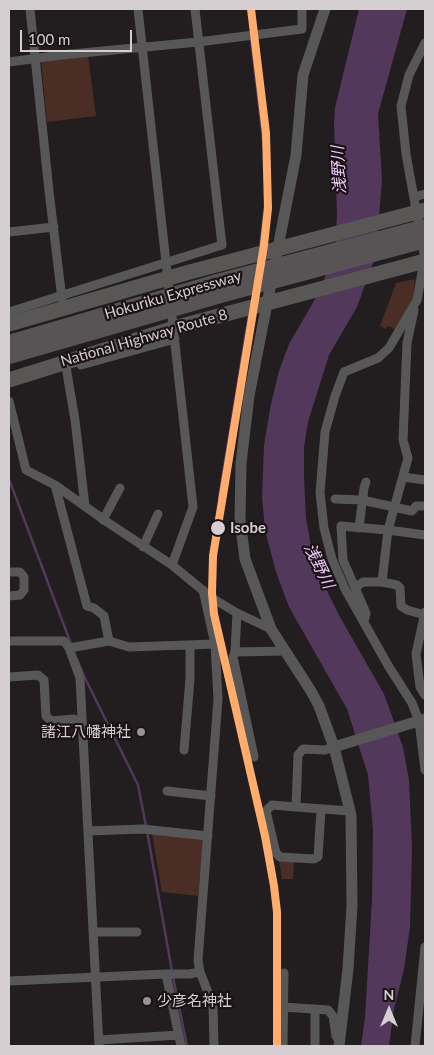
<!DOCTYPE html>
<meta charset="utf-8">
<style>
body{margin:0}
#map{position:relative;width:434px;height:1055px;overflow:hidden;background:#221d1f;font-family:Lato,sans-serif}
canvas{display:block}
.frame{position:absolute;inset:0;border:10px solid #d5cfd1;pointer-events:none}
.north{position:absolute;left:364px;top:985px;width:50px;height:50px;-webkit-text-stroke:4px #1b1215;paint-order:stroke;rotate:0deg;font-size:14px;font-weight:700;line-height:20px;text-align:center;color:#d5cfd1}
.north::after{content:'';display:block;margin:auto;width:18px;height:22px;background:#d5cfd1;clip-path:polygon(50% 0,100% 100%,50% 72%,0 100%)}
.scale{position:absolute;left:20px;top:30px;width:112px;height:22px;box-sizing:border-box;border:2px solid #d5cfd1;border-top:0;padding-left:6px;font-size:15px;line-height:18px;white-space:nowrap;color:#d5cfd1;-webkit-text-stroke:4px #1b1215;paint-order:stroke}
</style>
<div id="map">
<canvas width="434" height="1055"></canvas>
<div class="frame"></div>
<div class="north">N</div>
<div class="scale">100 m</div>
</div>
<script>
const context = document.querySelector('canvas').getContext('2d');
context.lineJoin = 'round';
function paint(path, color) { context.fillStyle = color; context.fill(path, 'evenodd'); }
const toPath = rows => new Path2D(rows.map(r => 'M' + r).join(''));
function stroke(path, color, width, dash) { context.strokeStyle = color; context.lineWidth = width; context.lineCap = dash ? 'butt' : 'round'; context.setLineDash(dash || []); context.stroke(path); }
function label(font, color, halo, rows, align = 'center') {
  context.font = font + ' Lato,"Noto Sans JP",sans-serif'; context.lineWidth = 4.5; context.setLineDash([]); context.textBaseline = 'middle'; context.strokeStyle = halo; context.fillStyle = color; for (const [text, x, y, turn = 0] of rows) {
    context.save(); context.translate(x, y); context.rotate((+turn || 0) * Math.PI / 180); context.textAlign = isNaN(turn) ? turn : align; if (halo) context.strokeText(text, 0, 0); context.fillText(text, 0, 0); context.restore();
  }
}
paint(toPath([
 [88,55,96,116,47,122,41,61],
 [415,279,413,297,397,330,388,326,385,329,380,326,396,283],
 [152,834,201,838,204,841,198,896,162,892],
 [279,860,294,861,293,879,282,879]
]), '#4a2d24');
paint(toPath([
 [359,9,407,9,378,114,382,179,376,255,357,307,329,355,308,422,304,447,304,476,306,518,311,546,323,583,340,617,384,694,403,747,409,780,412,848,410,927,404,969,394,1009,389,1046,361,1046,365,1017,372,900,373,829,368,775,347,709,289,607,276,572,265,530,262,497,264,445,271,404,279,371,289,344,318,294,335,253,337,214,334,122,335,108]
]), '#52385a');
stroke(toPath([
 [251,39,264,148,266,197,260,247],
 [9,479,71,644],
 [219,498,249,314],
 [77,659,84,676,138,785,146,826],
 [147,831,172,971],
 [173,977,187,1046]
]), '#52385a', 2.5);
stroke(toPath([
 [30,9,49,191,62,299],
 [138,9,193,507,172,565],
 [425,43,409,75,401,106,406,154,425,259],
 [9,62,61,55,198,42,302,29,302,9],
 [414,197,425,194],
 [9,232,54,227],
 [425,269,422,272,417,300,389,348,378,358,344,372,335,396,325,432,320,493,324,528,332,559,345,589,389,667,412,703,419,721,425,770],
 [9,312,222,245,195,9],
 [65,361,75,420,85,506],
 [81,365,175,339],
 [9,401,26,470,55,485,107,522,172,565,212,598,237,613,271,629],
 [403,477,425,480],
 [55,485,87,606,94,608,104,616,109,641],
 [335,499,362,500,412,511,416,506,425,506],
 [103,520,120,488],
 [359,528,364,488,366,482],
 [143,547,158,514],
 [9,572,20,572,24,577,24,590,20,595,9,596],
 [382,582,388,530,408,458,403,440,407,343,414,310],
 [355,588,363,582,382,582,397,585,400,588,401,606,407,610,425,615],
 [203,590,215,644,218,699,198,960,200,972,213,1005,214,1046],
 [425,612,416,654,420,687,425,695],
 [237,613,235,652,286,651],
 [364,622,366,613,343,560,341,526,388,530,425,535],
 [9,641,64,641,69,648,109,641,129,647,215,644],
 [69,648,80,678,99,1046],
 [235,652,233,657,254,757],
 [9,677,38,675,44,680,46,716,51,721,74,719,82,724],
 [184,750,190,679,190,646],
 [167,791,211,796],
 [296,807,350,811],
 [321,810,318,857,314,859,280,857,276,853,266,811,272,805,296,807,298,755,303,749,325,750,334,747],
 [88,831,143,829,208,836],
 [93,932,137,932],
 [166,974,189,974,200,972],
 [9,981,166,974,181,1046],
 [283,1007,328,1010,333,1016,336,1036,339,1041],
 [99,1040,179,1035],
 [283,1046,284,973],
 [315,1046,315,1009],
 [415,1046,425,947]
]), '#585757', 9);
stroke(toPath([
 [325,9,303,75,296,155,249,396,241,463,240,520,245,559,271,629,311,691,319,706,334,747,351,815,352,906,348,969,339,1046],
 [334,747,425,719]
]), '#585757', 11);
stroke(toPath([
 [9,324,186,273,425,210],
 [9,380,181,326,425,261]
]), '#595656', 15);
stroke(toPath([
 [9,343,221,281,425,227],
 [9,356,224,294,425,240]
]), '#585455', 16);
stroke(toPath([
 [251,9,266,133,268,208,264,245,213,556,212,593,214,614,265,836,274,886,277,912,277,1046]
]), '#ffac6d', 8);
for (const [x, y, r, color] of [
 [218,528,8,"#d5cfd1"],
 [141,732,5,"#969193"],
 [147,1001,5,"#969193"]
]) { const dot = new Path2D(); dot.arc(x, y, r, 0, 2 * Math.PI); context.fillStyle = color; context.fill(dot); stroke(dot, '#1b1215', 2); }
label('15px', '#d5cfd1', '#1b1215', [
 ["Hokuriku Expressway",173,295,-16],
 ["National Highway Route 8",144,338,-16]
]);
label('bold 15px', '#d5cfd1', '#1b1215', [
 ["Isobe",230,528]
], 'left');
label('15px', '#d5cfd1', '#1b1215', [
 ["諸江八幡神社",131,732],
 ["少彦名神社",157,1001,"left"]
], 'right');
label('italic 16px', '#f0cafe', '#1b1215', [
 ["浅野川",339,170,-93],
 ["浅野川",319,566,64]
]);
</script>
